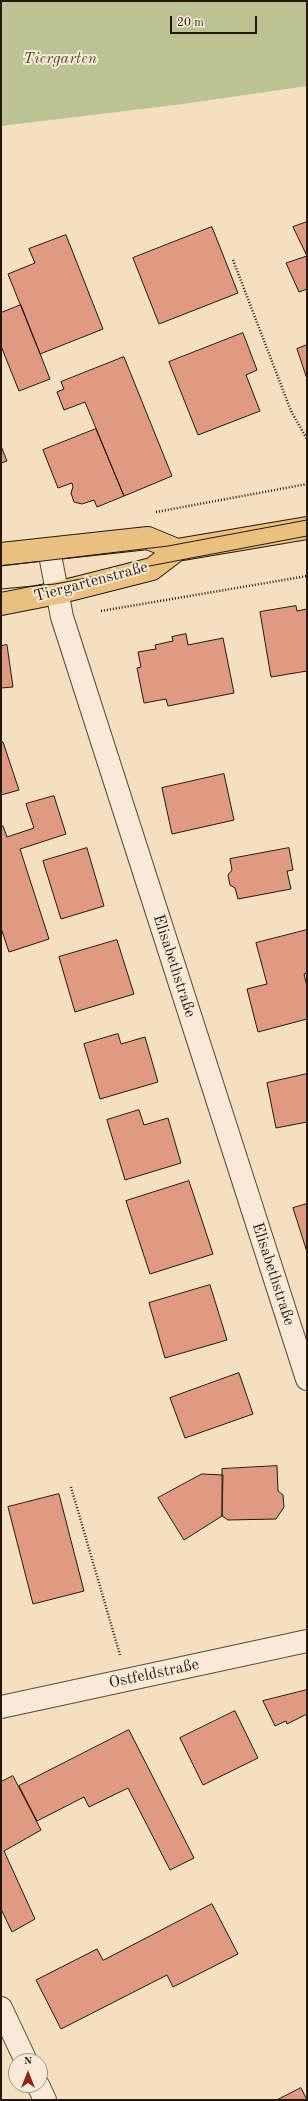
<!DOCTYPE html>
<meta charset="utf-8">
<style>
body{margin:0}
#map{position:relative;width:308px;height:2101px;overflow:hidden;background:#f4dfc0;font-family:"Old Standard TT",serif}
canvas{display:block}
.frame{position:absolute;inset:0;border:2px solid #25190b;pointer-events:none}
.north{position:absolute;left:8px;top:2053px;width:40px;height:40px;box-sizing:border-box;background:#f8ead6;border:1px solid #a49685;border-radius:50%;rotate:0deg;font-size:11px;font-weight:700;line-height:16px;text-align:center;color:#25190b}
.north::after{content:'';display:block;margin:auto;width:14px;height:18px;background:#8f2418;clip-path:polygon(50% 0,100% 100%,50% 72%,0 100%)}
.scale{position:absolute;left:170px;top:16px;width:87px;height:18px;box-sizing:border-box;border:2px solid #25190b;border-top:0;padding-left:5px;font-size:12px;line-height:14px;white-space:nowrap;color:#25190b;-webkit-text-stroke:3px #f8ead6;paint-order:stroke}
</style>
<div id="map">
<canvas width="308" height="2101"></canvas>
<div class="frame"></div>
<div class="north">N</div>
<div class="scale">20 m</div>
</div>
<script>
const context = document.querySelector('canvas').getContext('2d');
context.lineJoin = 'round';
function fill(path, color) { context.fillStyle = color; context.fill(path, 'evenodd'); }
function trace(path, color, width, dash) { context.strokeStyle = color; context.lineWidth = width; context.lineCap = dash ? 'butt' : 'round'; context.setLineDash(dash || []); context.stroke(path); }
function label(font, color, halo, rows, align = 'center') {
  context.font = font + ' "Old Standard TT",serif'; context.lineWidth = 4; context.setLineDash([]); context.textBaseline = 'middle'; context.strokeStyle = halo; context.fillStyle = color; for (const [text, x, y, turn = 0] of rows) {
    context.save(); context.translate(x, y); context.rotate((+turn || 0) * Math.PI / 180); context.textAlign = isNaN(turn) ? turn : align; if (halo) context.strokeText(text, 0, 0); context.fillText(text, 0, 0); context.restore();
  }
}
const green = new Path2D(`
 M1,1H307V86L183,104L1,126Z`);
const building = new Path2D(`
 M307,222V289L299,292L286,263L307,256L293,227Z
 M212,227L238,293L159,324L133,258Z
 M66,235L103,329L40,354L8,274L35,263L29,249Z
 M21,305L50,379L19,391L1,346V313Z
 M243,333L257,370L246,375L260,411L198,435L169,362Z
 M307,345V379L297,349Z
 M124,357L172,476L124,496L85,402L64,410L57,392L64,389L61,382Z
 M96,429L124,496L97,507L94,500L82,504L74,502L71,493L73,487L72,483L58,488L43,450Z
 M1,446L7,461L1,463Z
 M296,606L297,611L307,609V671L271,677L260,612Z
 M186,634L188,645L223,638L234,693L168,706L166,699L144,703L137,668L141,667L138,652L156,649L155,645L173,641L172,637Z
 M7,645L13,687L1,688V646Z
 M1,742H3L19,790L1,795Z
 M224,774L234,820L172,834L162,788Z
 M54,796L66,834L20,849L49,939L9,952L1,928V826H3L7,837L34,828L26,804Z
 M87,848L104,906L61,919L43,861Z
 M289,848L293,870L287,871L291,889L238,899L235,888L230,885L228,875L232,870L230,859Z
 M307,930V973L304,974L307,986V1019L258,1032L247,989L267,984L256,943Z
 M117,940L134,994L75,1012L59,957Z
 M118,1034L121,1044L145,1037L158,1082L100,1099L84,1044Z
 M307,1074V1122L276,1128L267,1083Z
 M139,1110L144,1125L168,1118L181,1163L125,1180L107,1120Z
 M189,1181L213,1254L150,1274L126,1201Z
 M307,1204V1252L293,1208Z
 M210,1285L227,1340L165,1358L149,1303Z
 M239,1373L253,1414L185,1438L170,1398Z
 M277,1466L278,1491L283,1495L284,1507L276,1519L228,1520L222,1516V1469Z
 M202,1474L223,1475L222,1516L184,1540L158,1498Z
 M59,1494L84,1591L33,1604L8,1507Z
 M307,1690V1714L287,1724L286,1721L275,1726L263,1701Z
 M235,1711L258,1758L203,1785L180,1738Z
 M129,1730L194,1858L170,1870L128,1788L89,1807L84,1797L37,1821L19,1786Z
 M13,1776L41,1830L4,1851L35,1919L12,1932L1,1909V1782Z
 M212,1904L238,1954L173,1987L167,1975L61,2029L36,1980L97,1949L103,1960Z
 M301,2088L307,2100H277Z`);
const path = new Path2D(`
 M233,260L291,411L307,439
 M156,512L307,484
 M101,611L307,576
 M71,1487L120,1655`);
const minor = new Path2D(`
 M49,550L62,617L307,1379
 M1,1707L307,1641
 M1,2008L26,2061
 M38,2085L45,2100`);
const major = new Path2D(`
 M1,554L148,538L177,550
 M1,604L57,593L152,569L177,550L307,528`);
const tram = new Path2D(`
 M1,566L168,546L307,520
 M1,589L55,584L307,536`);
const parkNames = [
 ["Tiergarten",60,59]
];
const streetNames = [
 ["Tiergartenstraße",91,582,-15],
 ["Elisabethstraße",174,966,72],
 ["Elisabethstraße",273,1274,72],
 ["Ostfeldstraße",154,1674,-12]
];
fill(green, '#bbc293');
fill(building, '#e09a82');
trace(building, '#25190b', 1);
trace(minor, '#594a38', 24);
trace(major, '#25190b', 24);
trace(path, '#25190b', 2.5, [1, 2]);
trace(minor, '#f8ead6', 22);
trace(major, '#eac080', 22);
trace(tram, '#25190b', 1);
label('italic 16px', '#524c34', '#f8ead6', parkNames);
label('16px', '#25190b', '#f8ead6', streetNames);
</script>
